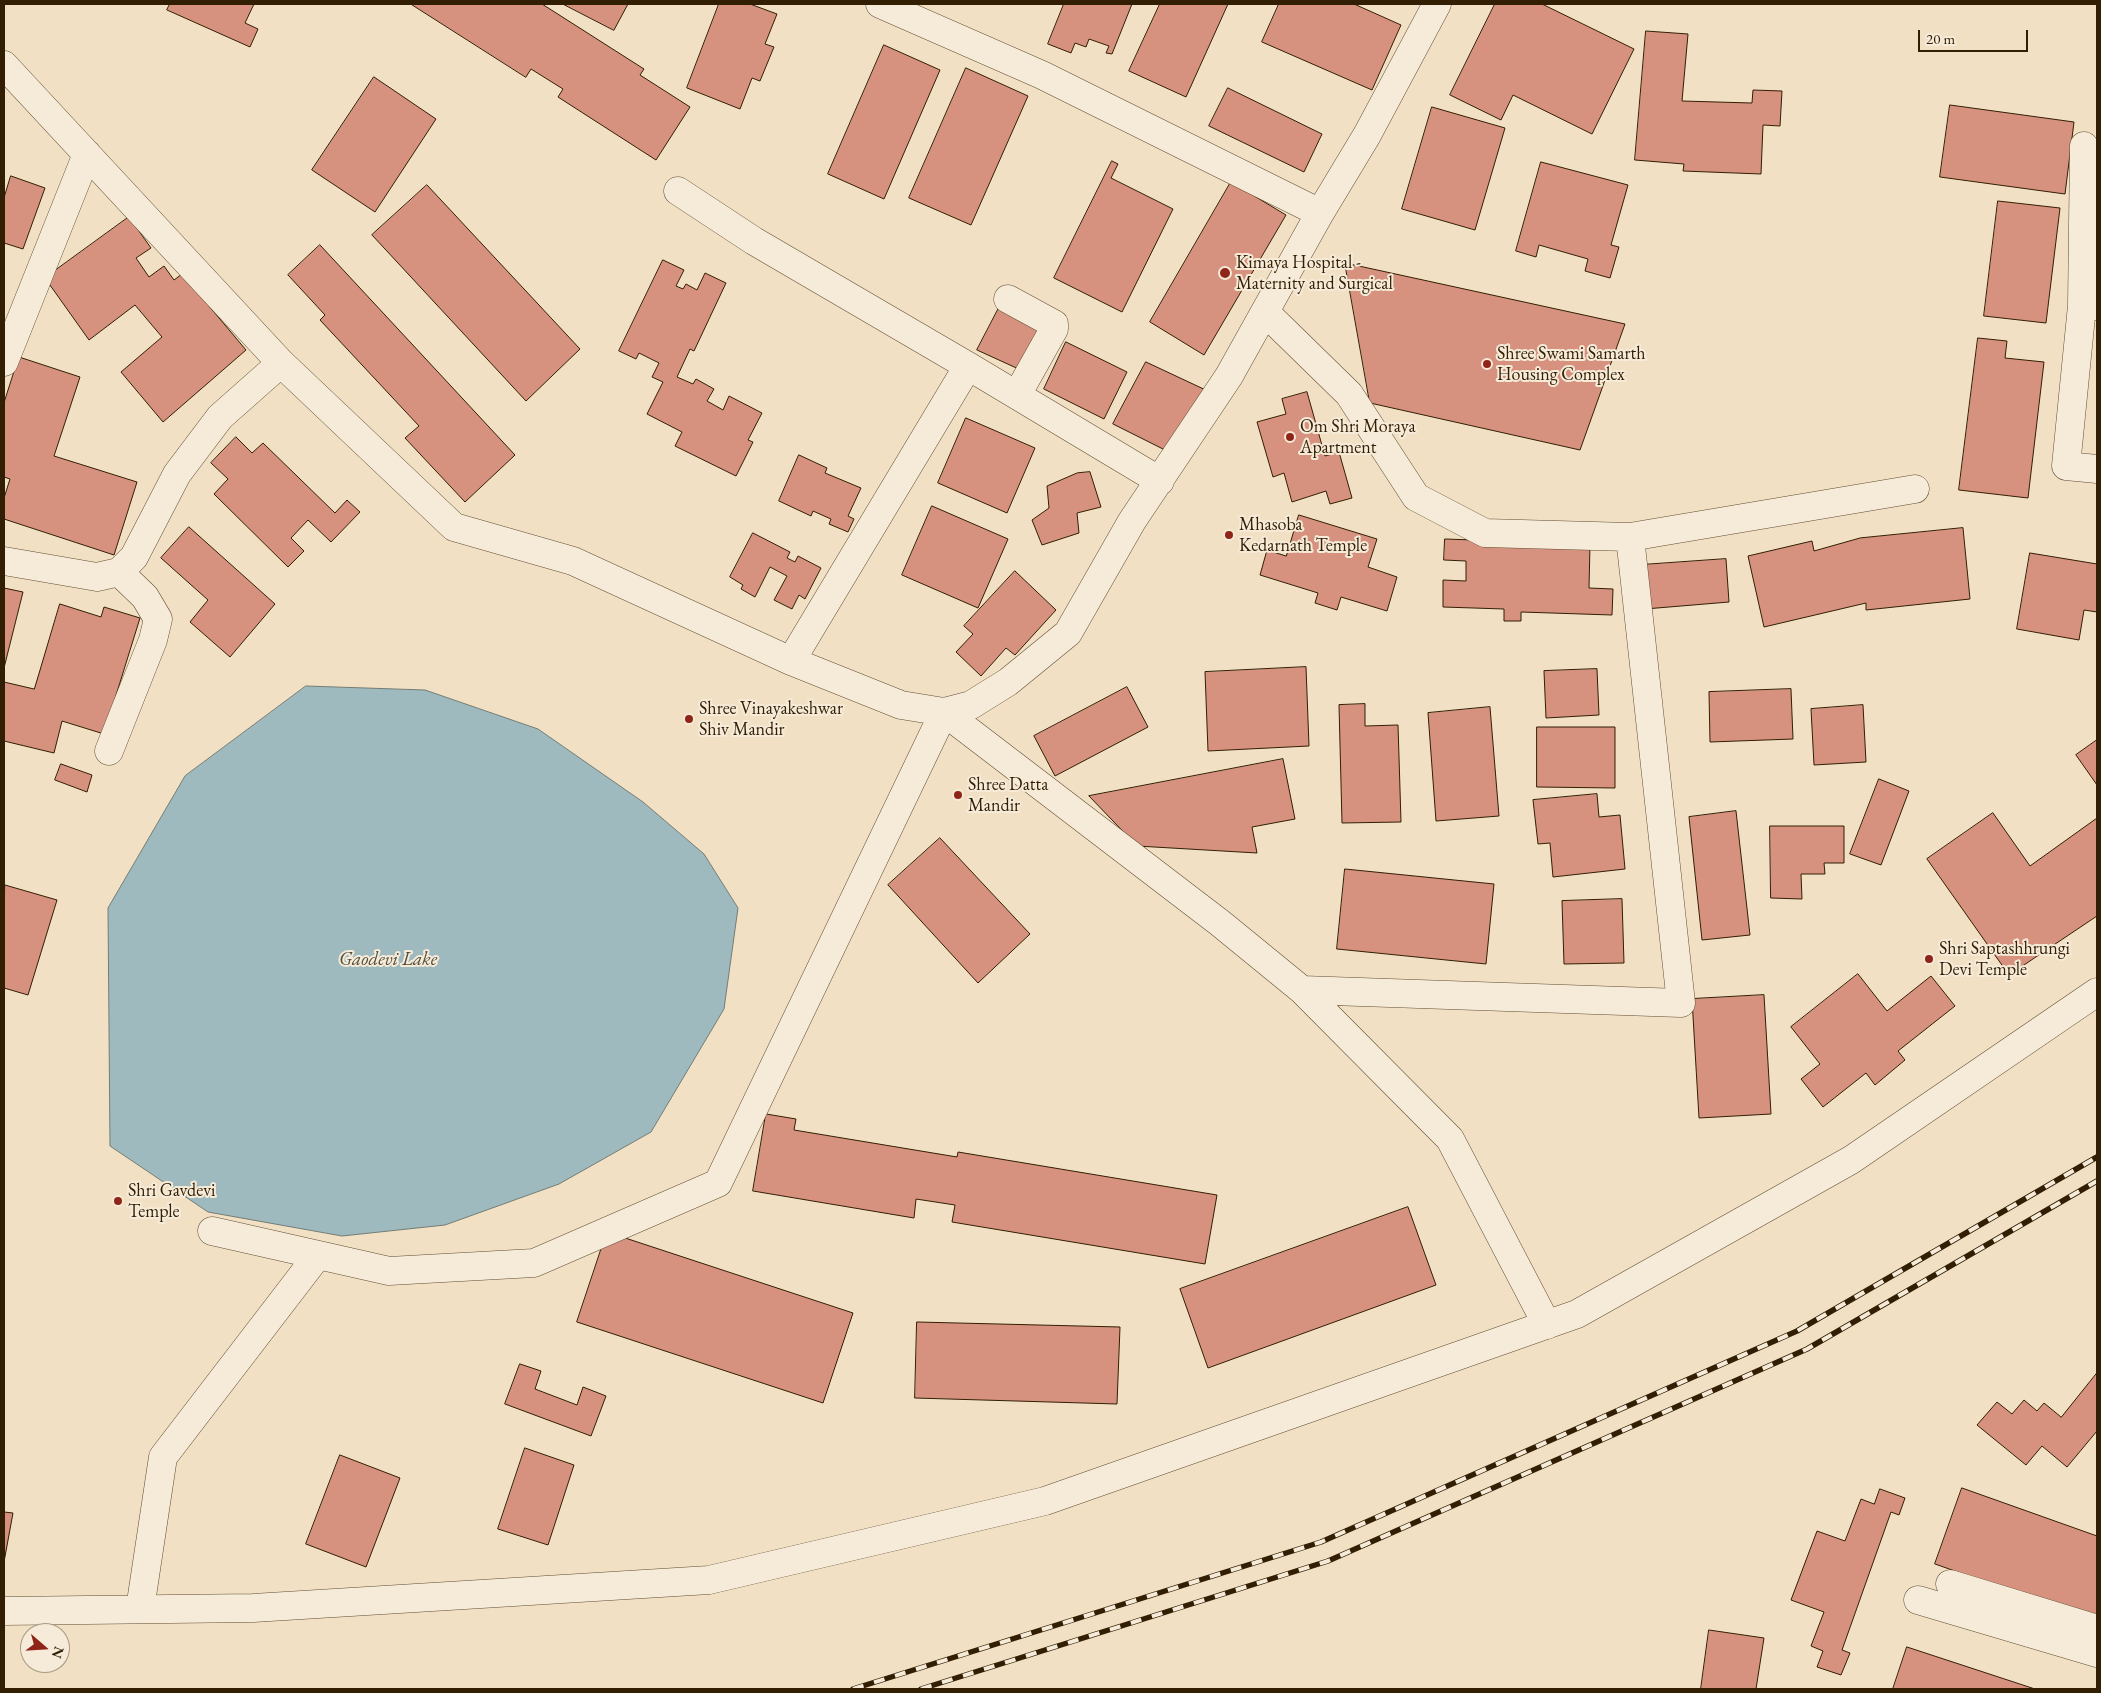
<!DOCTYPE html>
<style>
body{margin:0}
#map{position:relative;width:2101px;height:1693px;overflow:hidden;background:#f1e0c4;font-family:"EB Garamond",serif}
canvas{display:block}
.frame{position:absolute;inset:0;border:5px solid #321e03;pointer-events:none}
.north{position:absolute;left:20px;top:1623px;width:50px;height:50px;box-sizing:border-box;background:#f6ebd9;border:1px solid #a89983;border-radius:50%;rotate:109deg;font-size:14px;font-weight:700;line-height:20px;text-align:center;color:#321e03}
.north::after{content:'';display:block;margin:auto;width:18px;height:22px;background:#8f2418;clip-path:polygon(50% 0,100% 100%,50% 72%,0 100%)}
.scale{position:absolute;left:1918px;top:30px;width:110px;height:22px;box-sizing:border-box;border:2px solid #321e03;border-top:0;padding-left:6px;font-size:15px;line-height:18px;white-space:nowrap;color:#321e03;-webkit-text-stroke:4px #f6ebd9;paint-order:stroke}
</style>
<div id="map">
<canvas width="2101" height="1693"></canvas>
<div class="frame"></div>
<div class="north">N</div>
<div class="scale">20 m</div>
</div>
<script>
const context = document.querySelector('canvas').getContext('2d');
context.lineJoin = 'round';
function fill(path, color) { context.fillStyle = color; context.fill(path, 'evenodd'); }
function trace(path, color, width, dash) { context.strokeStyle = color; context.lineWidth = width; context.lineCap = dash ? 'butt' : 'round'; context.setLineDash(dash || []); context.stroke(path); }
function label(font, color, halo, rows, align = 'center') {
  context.font = font + ' "EB Garamond",serif'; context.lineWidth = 4; context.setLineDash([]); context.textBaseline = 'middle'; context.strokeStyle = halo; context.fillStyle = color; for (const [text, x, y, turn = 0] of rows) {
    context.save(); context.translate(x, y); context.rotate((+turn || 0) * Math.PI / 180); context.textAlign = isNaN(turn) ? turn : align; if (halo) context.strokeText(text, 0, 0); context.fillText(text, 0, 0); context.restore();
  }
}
const water = new Path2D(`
 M306,686L425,690L538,729L643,802L704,854L738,908L724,1009L651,1132L559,1184L445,1225L342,1236L208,1212L110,1146L108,908L185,776Z`);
const building = new Path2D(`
 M170,4H254L245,23L258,29L250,47L167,10Z
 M411,4H542L644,69L640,75L690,107L656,160L558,97L563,89L531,69L526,77Z
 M563,4H628L614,30Z
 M719,4H750L777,14L765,44L774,47L760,81L752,78L740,109L687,88Z
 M1064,4H1132L1112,54L1106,53L1109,46L1089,39L1086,47L1075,43L1071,53L1048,44Z
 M1160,4H1228L1186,97L1129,71Z
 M1279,4H1354L1401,25L1372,90L1262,42Z
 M1495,4H1542L1634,49L1592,134L1513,95L1501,120L1450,95Z
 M1646,31L1688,34L1682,101L1752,103L1753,90L1782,91L1780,126L1763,125L1761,174L1683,171L1684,164L1635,160Z
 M884,45L940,70L884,199L828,174Z
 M966,68L1028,96L971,225L909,198Z
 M374,77L436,119L375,212L312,170Z
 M1228,88L1322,134L1304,172L1209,126Z
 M1950,105L2074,122L2065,194L1940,177Z
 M1432,107L1505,128L1475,230L1402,209Z
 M1112,161L1118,164L1111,178L1173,209L1122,312L1054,278Z
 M1541,162L1628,185L1611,245L1619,247L1610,278L1585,271L1588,259L1539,245L1536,257L1516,251Z
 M11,176L45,188L23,249L4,243V198Z
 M1231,182L1286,215L1204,355L1150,322Z
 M427,185L580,349L526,401L372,235Z
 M1998,201L2060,208L2046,323L1984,316Z
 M129,217L151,248L136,258L149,277L164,266L174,280L182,274L246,350L163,422L121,372L162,337L135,305L89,340L45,278Z
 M320,245L515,455L465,502L405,438L419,426L320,320L325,315L288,275Z
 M663,260L684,270L676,286L683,289L686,284L697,290L705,273L726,283L694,351L690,349L677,377L693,384L696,379L714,389L707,401L723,410L729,396L762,413L748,440L753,442L736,476L675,446L682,432L647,414L663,382L652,377L659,363L639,353L636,359L619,351Z
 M1345,263L1625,324L1580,450L1370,403Z
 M1002,302L1049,328L1023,371L977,350Z
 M1978,338L2007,341L2005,358L2044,362L2028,498L1959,490Z
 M1066,342L1127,372L1104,419L1044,389Z
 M19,357L80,377L54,456L137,482L114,555L4,519V498L10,479L4,477V403Z
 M1146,362L1210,392L1171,453L1113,424Z
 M1307,392L1325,456L1339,452L1352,498L1330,504L1326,491L1292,502L1284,473L1273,477L1257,422L1286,414L1282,399Z
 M966,418L1035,448L1007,513L938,483Z
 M236,437L252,453L263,443L335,513L347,500L360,512L331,542L308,520L291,538L304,551L288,567L214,494L228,479L211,463Z
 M799,455L827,468L825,473L861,488L848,516L854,519L848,532L829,524L831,519L813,511L811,516L779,501Z
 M1090,472L1101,507L1077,513L1079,533L1042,545L1032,520L1049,508L1047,486L1077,473Z
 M932,506L1008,539L978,608L902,575Z
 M1299,515L1377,539L1368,567L1397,577L1387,611L1341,597L1337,610L1315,603L1318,593L1260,575L1267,550L1286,556Z
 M189,527L275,604L230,657L190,622L208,600L161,558Z
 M1963,528L1970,599L1866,610V603L1764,627L1748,556L1812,541L1814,551L1860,538Z
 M753,533L790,552L787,558L795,562L798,556L821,568L805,599L799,595L792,609L774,600L787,576L770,567L755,597L741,589L743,585L730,577Z
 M1445,539L1590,544L1589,588L1613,589L1612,615L1521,612V621H1504V609L1443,607V580L1466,581V561L1444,560Z
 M2030,553L2097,564V612L2084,610L2079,640L2017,629Z
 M1726,559L1729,602L1645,609L1641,565Z
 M1015,571L1056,610L1015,655L1006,648L981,676L956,652L973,634L964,626Z
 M4,588L23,592L4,668Z
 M60,604L101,617L104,607L140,618L104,734L62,721L54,753L4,741V682L34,689Z
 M1306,667L1309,746L1208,751L1205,672Z
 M1597,669L1599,715L1546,718L1544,671Z
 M1127,687L1148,727L1055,776L1034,736Z
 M1791,689L1793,739L1710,742L1709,692Z
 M1365,704V726L1398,725L1401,822L1342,823L1339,705Z
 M1863,705L1866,762L1814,765L1811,709Z
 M1490,707L1499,816L1436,821L1428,713Z
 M1537,727H1615V788L1537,787Z
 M2097,740V785L2076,755Z
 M1283,759L1295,819L1252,827L1257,853L1137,846L1089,796Z
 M61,764L92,775L87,792L55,780Z
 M1879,779L1909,791L1881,865L1850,854Z
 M1597,794L1599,817L1620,815L1625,869L1553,877L1550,843L1538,844L1533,800Z
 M1736,811L1750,935L1702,940L1689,817Z
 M1993,813L2030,866L2097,818V916L2009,975L1927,859Z
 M1770,826H1844V863H1824L1825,874H1801L1802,899L1771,898Z
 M940,838L1030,934L978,983L888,885Z
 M1345,869L1494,884L1486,964L1337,949Z
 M5,885L57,900L28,995L4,988Z
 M1622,899L1624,963L1564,964L1562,901Z
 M1858,974L1887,1011L1931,976L1955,1006L1898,1051L1905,1060L1875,1085L1866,1073L1823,1107L1801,1079L1820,1064L1791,1027Z
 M1764,995L1771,1114L1699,1118L1692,999Z
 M766,1114L796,1119L794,1130L957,1157L958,1152L1217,1195L1205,1264L952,1222L955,1205L916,1199L914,1218L753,1191Z
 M1408,1207L1436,1285L1208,1368L1180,1289Z
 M607,1232L853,1313L823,1403L577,1322Z
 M917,1322L1120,1327L1117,1404L915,1398Z
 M520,1364L541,1371L535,1389L577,1405L583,1387L606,1396L591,1436L505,1404Z
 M2097,1373V1431L2067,1467L2042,1446L2026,1465L1977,1425L1997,1402L2012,1414L2024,1400L2037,1411L2044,1403L2061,1417Z
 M525,1448L574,1465L548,1545L498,1529Z
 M340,1455L400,1478L366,1567L306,1544Z
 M1962,1488L2097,1536V1621L1935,1564Z
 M1880,1489L1905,1498L1899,1515L1891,1512L1842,1650L1850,1653L1841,1675L1817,1667L1823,1651L1811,1646L1824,1612L1791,1600L1817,1531L1845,1541L1861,1499L1874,1504Z
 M4,1512L13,1513L4,1562Z
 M1709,1630L1764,1638L1756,1689H1701Z
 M1907,1647L2035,1689H1893Z`);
const street = new Path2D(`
 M880,4L1042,75L1320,213
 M4,65L281,363L454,527L573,561L791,661L901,705L944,712L971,705L1008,682L1068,633L1132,521L1229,376L1320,213L1367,135L1437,4
 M2084,146L2082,306H2097
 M678,191L754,241L968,366L1160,481
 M1008,299L1054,324V329L1017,395
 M2082,306L2066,466L2097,469
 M1265,312L1349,394L1416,497L1485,533L1630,537L1915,489
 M4,362L87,154
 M4,561L97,577L119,572L134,557L177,474L220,417L281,363
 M791,661L968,366
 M109,751L153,640L158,619L145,597L119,572
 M1302,990L1681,1003L1630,537
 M212,1231L389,1271L534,1263L718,1183L944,712L1220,923L1302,990L1450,1139L1547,1325
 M1950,1584L2097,1629
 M1918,1600L2097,1653
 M140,1609L163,1457L318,1255
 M4,1611L253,1608L709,1580L1045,1501L1577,1314L1851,1160L2097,992`);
const rail = new Path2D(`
 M853,1689L1321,1542L1797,1331L2097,1157
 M921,1689L1328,1561L1807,1349L2097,1181`);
const markers = [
 [1225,273,6,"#8f2418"],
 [1487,364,5,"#8f2418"],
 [1290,437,5,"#8f2418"],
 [1229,535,5,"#8f2418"],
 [689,719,5,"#8f2418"],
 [958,795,5,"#8f2418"],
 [1929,959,5,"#8f2418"],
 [118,1201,5,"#8f2418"]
];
const poiNames = [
 ["Kimaya Hospital -",1236,263],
 ["Maternity and Surgical",1236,284],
 ["Shree Swami Samarth",1497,354],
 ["Housing Complex",1497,375],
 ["Om Shri Moraya",1300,427],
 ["Apartment",1300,448],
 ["Mhasoba",1239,525],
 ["Kedarnath Temple",1239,546],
 ["Shree Vinayakeshwar",699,709],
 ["Shiv Mandir",699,730],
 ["Shree Datta",968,785],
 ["Mandir",968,806],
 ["Shri Saptashhrungi",1939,949],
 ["Devi Temple",1939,970],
 ["Shri Gavdevi",128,1191],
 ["Temple",128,1212]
];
const waterNames = [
 ["Gaodevi Lake",388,960]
];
fill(water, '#9fbabf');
trace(water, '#737c74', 1);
fill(building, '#d6927e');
trace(building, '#321e03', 1);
trace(street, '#624e33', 29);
trace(street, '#f6ebd9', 28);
trace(rail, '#321e03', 5.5);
trace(rail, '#f6ebd9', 4, [11]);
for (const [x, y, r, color] of markers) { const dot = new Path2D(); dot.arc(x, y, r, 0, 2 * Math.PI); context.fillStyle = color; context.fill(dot); trace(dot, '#f6ebd9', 2); }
label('18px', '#321e03', '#f6ebd9', poiNames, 'left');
label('italic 19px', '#534d3b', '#f6ebd9', waterNames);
</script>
